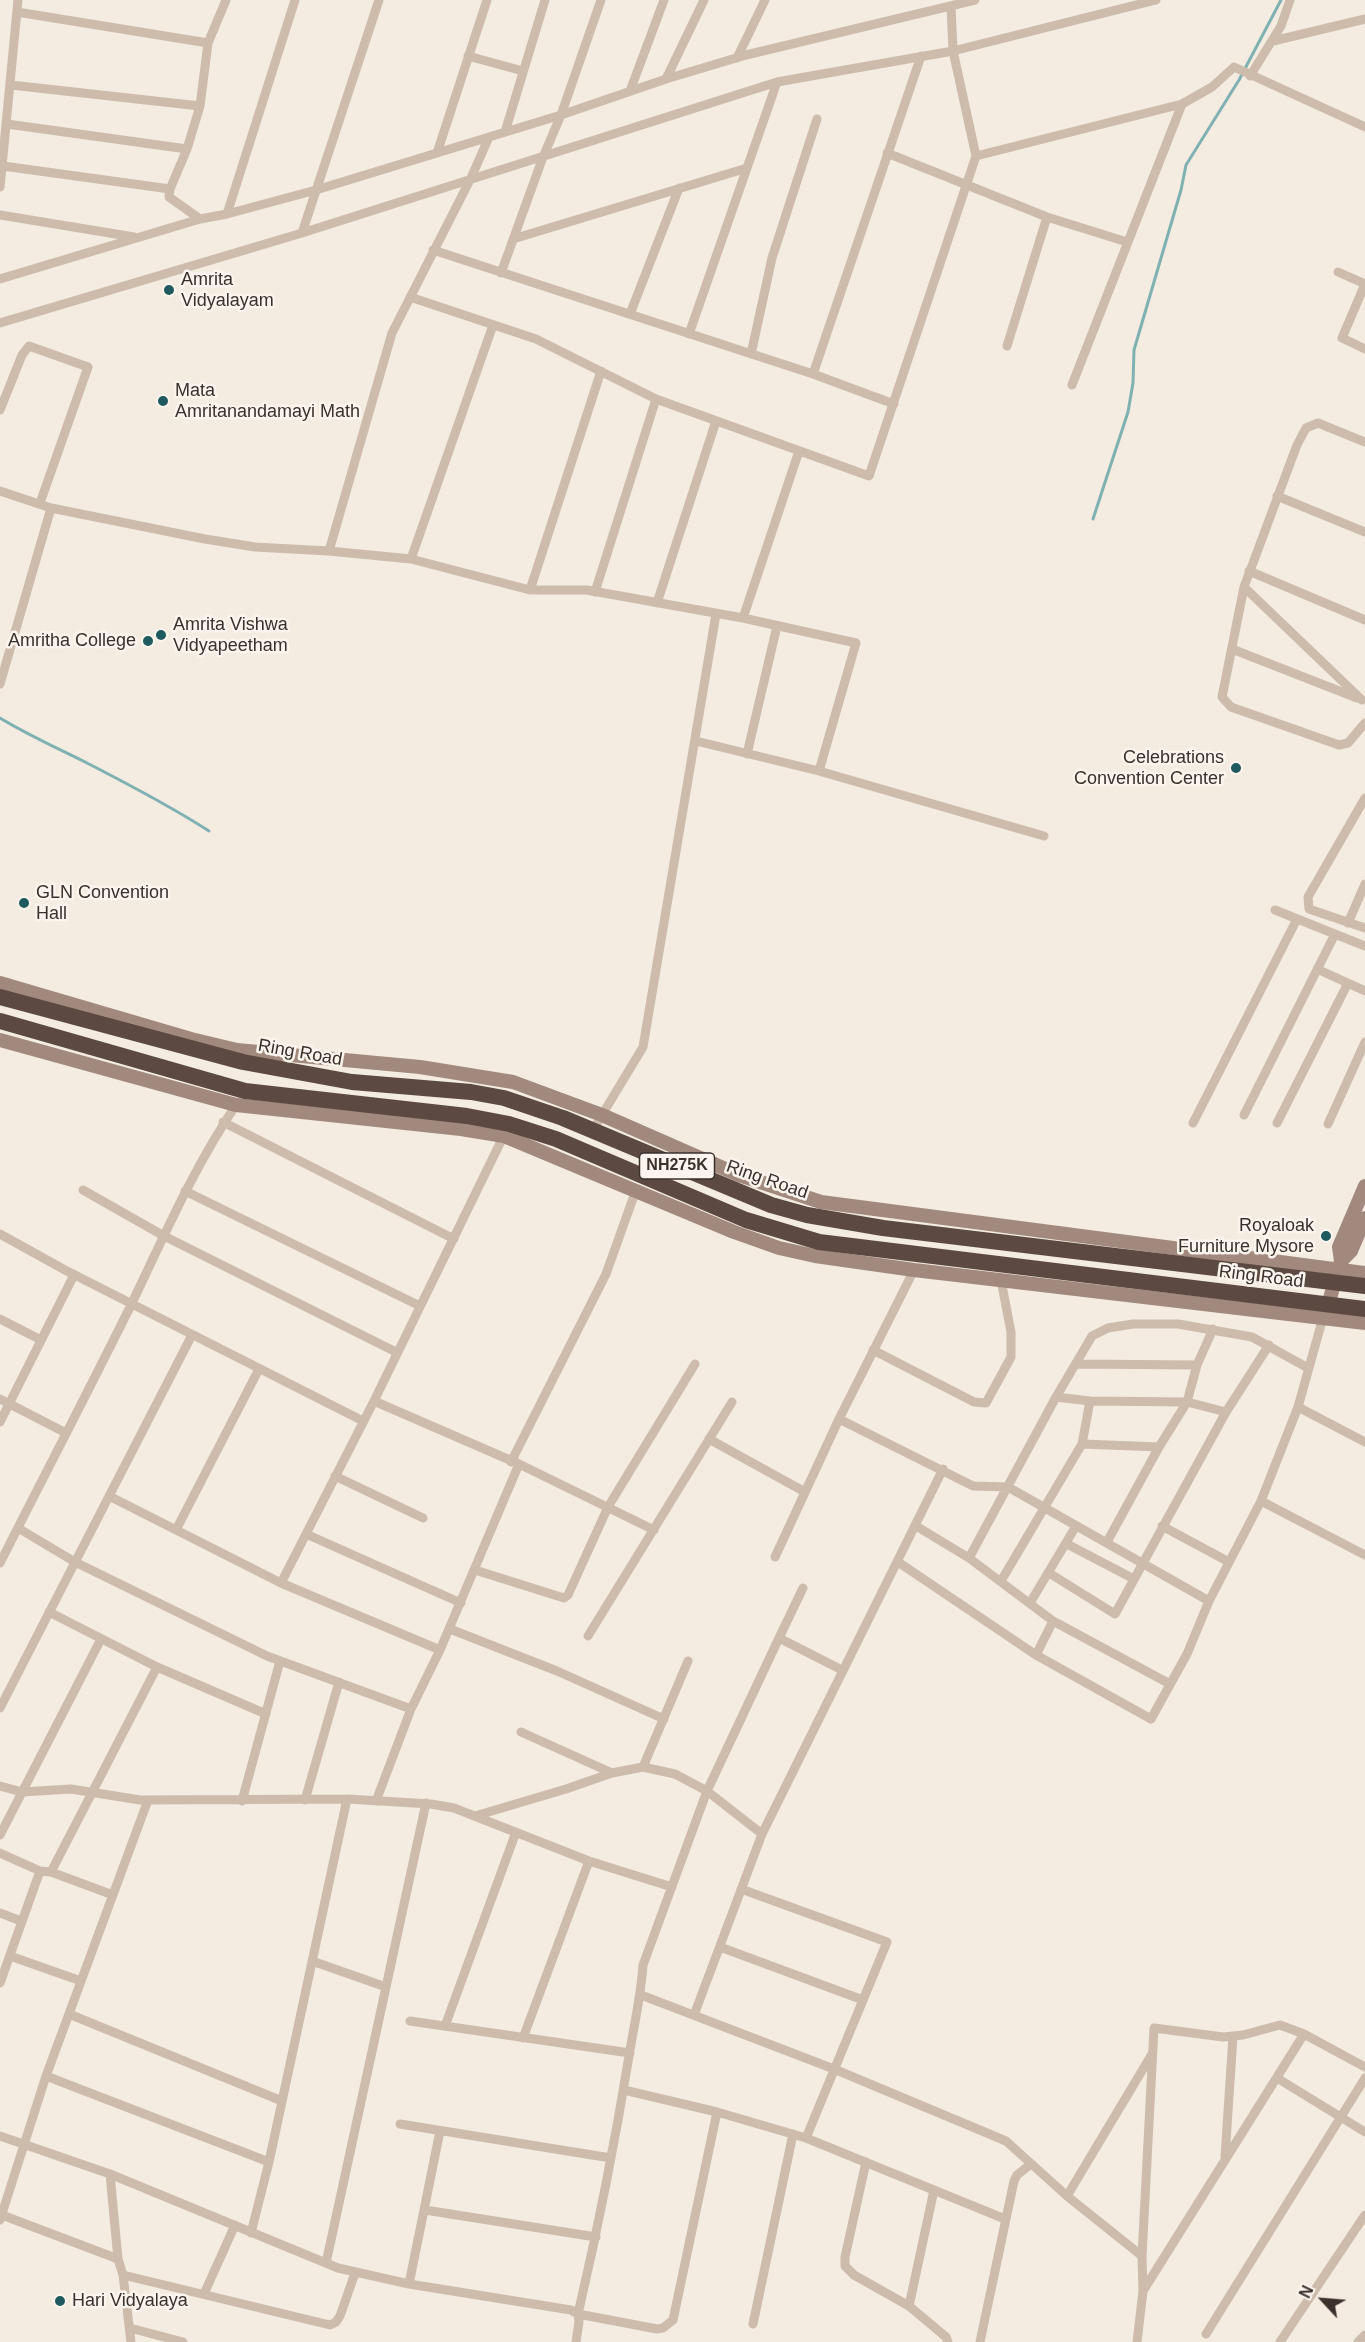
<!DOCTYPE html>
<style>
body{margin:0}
#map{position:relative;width:1365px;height:2342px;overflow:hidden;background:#f4ebe1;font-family:Helvetica,sans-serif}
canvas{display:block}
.north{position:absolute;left:1293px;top:2270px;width:60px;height:60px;-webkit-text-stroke:4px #fbf5ee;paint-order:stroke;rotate:296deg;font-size:16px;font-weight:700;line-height:24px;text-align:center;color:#3b302b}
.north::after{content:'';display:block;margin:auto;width:21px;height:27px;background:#3b302b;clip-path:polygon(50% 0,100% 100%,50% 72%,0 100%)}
</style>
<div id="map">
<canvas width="1365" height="2342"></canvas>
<div class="north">N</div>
</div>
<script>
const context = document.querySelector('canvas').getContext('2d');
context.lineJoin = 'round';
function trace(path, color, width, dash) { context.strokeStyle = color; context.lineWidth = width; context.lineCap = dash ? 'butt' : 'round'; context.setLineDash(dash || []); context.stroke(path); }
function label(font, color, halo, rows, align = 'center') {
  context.font = font + ' Helvetica,sans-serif'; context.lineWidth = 5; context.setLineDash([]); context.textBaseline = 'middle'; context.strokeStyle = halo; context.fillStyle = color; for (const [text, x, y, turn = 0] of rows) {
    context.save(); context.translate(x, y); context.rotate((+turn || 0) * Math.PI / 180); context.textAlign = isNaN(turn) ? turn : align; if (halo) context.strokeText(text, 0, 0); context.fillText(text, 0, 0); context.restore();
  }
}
const stream = new Path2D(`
 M1093,519L1128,412L1133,383L1134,350L1181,190L1186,165L1239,80L1281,0
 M0,718C28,735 57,748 87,763C128,784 170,806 209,831`);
const street = new Path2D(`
 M17,12L208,43
 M1273,41L1365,19
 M468,56L523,71
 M737,58L765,0
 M1250,76L1281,26L1290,0
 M666,79L704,0
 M11,85L200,106
 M630,91L664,0
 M7,124L187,149
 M505,132L545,0
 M437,153L487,0
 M887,153L1047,217L1127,242
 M976,156L1182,104L1212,87L1234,67L1365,127
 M3,166L170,189
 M0,187L18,0
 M227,214L295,0
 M0,215L134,237
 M200,219L169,197L170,189L187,149L200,106L208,43L226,0
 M302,233L379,0
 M513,239L747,168
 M433,250L813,374L894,404
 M1338,272L1365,284
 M501,273L543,157L561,115L601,0
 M0,279L200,219L227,214L316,190L561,115L666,79L746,55L975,0
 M1365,284L1342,338L1365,349
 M410,297L536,339L656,399L869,476L976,156L953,51L951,6
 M630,314L679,188
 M0,323L302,233L777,82L953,51L1156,0
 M689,334L777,82
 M1007,346L1047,217
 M751,354L772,258L817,119
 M813,374L921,56
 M1072,385L1182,104
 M0,410L22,355L29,346L88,367L40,503
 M1365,442L1318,423L1306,428L1297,445L1244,587L1222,697L1231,707L1339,745L1348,743L1365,723
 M0,491L51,508L205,539L255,547L329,551L392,333L471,178L489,137
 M1277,496L1365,532
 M329,551L411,559L530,590H587L743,618L856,643L819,771
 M411,559L493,325
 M1249,571L1365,620
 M1244,587L1362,700
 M530,590L601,371
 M595,592L656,399
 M657,603L716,421
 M743,618L799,451
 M1232,649L1357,698
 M0,684L51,508
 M696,741L819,771L1044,836
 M747,754L777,626
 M1365,798L1308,897L1309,909L1365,928
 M1275,910L1365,946
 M1348,923L1365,884
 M1317,969L1365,991
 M1244,1115L1335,934
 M223,1122L454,1239
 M1193,1123L1297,919
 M1277,1123L1348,983
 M1328,1124L1365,1042
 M593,1130L643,1047L716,614
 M83,1190L164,1236L396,1352
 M185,1191L420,1306
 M0,1234L65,1270L363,1421
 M1324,1314L1298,1407L1365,1442
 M0,1319L41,1340
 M873,1350L974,1402L986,1403L1011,1357V1332L1001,1280
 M1076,1364L1197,1365
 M1056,1397L1090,1401L1187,1402L1226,1412
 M0,1399L66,1433
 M374,1401L519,1464L654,1530
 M839,1419L973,1486L1008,1487L1209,1601
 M0,1422L74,1275
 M709,1439L805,1492
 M1082,1444L1159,1447
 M511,1462L606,1274L636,1190
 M335,1476L423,1518
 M109,1496L281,1583L440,1650
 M1261,1501L1365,1555
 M916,1526L969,1558L1053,1621L1170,1684
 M1162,1526L1229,1562
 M18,1528L75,1562L267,1656L411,1709L376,1801
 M176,1530L259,1369
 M306,1534L461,1603
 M1107,1542L1159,1447L1187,1402L1197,1365L1213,1329
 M1067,1544L1134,1579
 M775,1557L839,1419L914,1270
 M969,1558L1056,1397L1092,1336L1108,1328L1133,1324H1178L1252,1337L1308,1368
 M898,1562L1036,1655L1151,1719L1187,1654L1209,1601L1261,1501L1298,1407
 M0,1563C44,1476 89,1390 132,1303C165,1234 195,1165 238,1102
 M475,1570L564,1598L568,1595L608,1507L695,1364
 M1049,1573L1115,1614L1226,1412L1269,1345
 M1001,1581L1082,1444L1090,1401
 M281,1583L374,1401L506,1131
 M1030,1603L1076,1526
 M49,1612L157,1667L51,1872
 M450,1629L557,1671L664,1719
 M588,1636L732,1402
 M779,1638L803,1588
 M1036,1655L1053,1621
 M157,1667L266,1714
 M0,1708L192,1335
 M411,1709L440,1650L519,1464
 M521,1732L612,1773
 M643,1767L688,1661
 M0,1786L22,1792L71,1789L140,1800L347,1799L431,1804L454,1808L589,1861L672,1887
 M305,1800L339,1682
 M242,1801L280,1661
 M475,1816L566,1789L612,1773L643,1767L675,1774L707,1791L762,1834
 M0,1835L101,1639
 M0,1853L40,1871L51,1872L113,1895
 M741,1889L887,1942L806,2138
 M0,1913L21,1921
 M720,1947L863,2000
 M10,1956L81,1981
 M312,1961L386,1987
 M0,1983L40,1871
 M641,1995L834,2069L1006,2141L1067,2196L1142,2256
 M69,2014L282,2101
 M694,2015L762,1834L943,1469
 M410,2021L630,2053
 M445,2026L516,1832
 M523,2038L589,1861
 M46,2076L269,2162
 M1277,2078L1365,2132
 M624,2090L717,2112L806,2138L1005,2219
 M400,2124L611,2158
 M0,2136L110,2174L338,2268L409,2284L571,2310L578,2314L657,2329L663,2328L673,2320L717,2112
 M1225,2157L1233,2036
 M866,2162L845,2257V2266L854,2275L909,2306L946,2337L948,2342
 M110,2174L118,2259L123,2275L131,2342
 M1067,2196L1152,2054
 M425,2210L596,2237
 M2,2215L118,2259
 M0,2220L46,2076L148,1800
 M251,2233L269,2162L347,1799
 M326,2263L426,1803
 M123,2275L330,2325L336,2322L340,2316L355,2273
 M409,2284L440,2131
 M1143,2291L1304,2034
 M204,2294L235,2225
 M909,2306L934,2190
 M753,2324L793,2134
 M130,2328L183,2342
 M1206,2334L1365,2078
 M576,2342L579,2322L578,2314C598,2228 615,2142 629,2056C634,2025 641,1996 643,1965L707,1791L779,1638L842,1670
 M980,2342L1014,2181L1017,2175L1031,2164
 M1137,2342L1143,2291L1142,2256L1154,2028L1223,2037L1243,2035L1280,2025L1304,2034L1365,2067
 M1280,2342L1365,2215
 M1358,2342L1365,2335`);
const secondary = new Path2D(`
 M0,983L191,1039L237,1050L420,1067L513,1082L602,1115L739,1175L821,1202L1365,1273
 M0,1040L236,1105L461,1129L504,1136L734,1232L779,1248L815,1256L914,1270L1365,1323
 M1341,1261L1351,1251L1365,1218
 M1328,1305L1341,1261L1339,1247L1365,1186`);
const highway = new Path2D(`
 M0,997L243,1062L352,1082L471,1092L504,1098L563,1118L771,1205L807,1215L883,1228L1365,1286
 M0,1021L245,1091L467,1116L509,1124L556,1139L746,1220L819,1242L1365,1309`);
const markers = [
 [169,290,6,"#1f5a5e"],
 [163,401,6,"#1f5a5e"],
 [161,635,6,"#1f5a5e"],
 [148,641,6,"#1f5a5e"],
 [1236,768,6,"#1f5a5e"],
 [24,903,6,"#1f5a5e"],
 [1326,1236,6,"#1f5a5e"],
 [60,2301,6,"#1f5a5e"]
];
const shields = [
 [677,1166,75]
];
const shieldNames = [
 ["NH275K",677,1166]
];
const poiNames = [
 ["Amrita",181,280],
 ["Vidyalayam",181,301],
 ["Mata",175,391],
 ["Amritanandamayi Math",175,412],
 ["Amrita Vishwa",173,625],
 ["Vidyapeetham",173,646],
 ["Amritha College",136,641,"right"],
 ["Celebrations",1224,758,"right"],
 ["Convention Center",1224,779,"right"],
 ["GLN Convention",36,893],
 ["Hall",36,914],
 ["Royaloak",1314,1226,"right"],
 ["Furniture Mysore",1314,1247,"right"],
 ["Hari Vidyalaya",72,2301]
];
const streetNames = [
 ["Ring Road",300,1053,10],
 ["Ring Road",767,1180,19],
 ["Ring Road",1261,1277,7]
];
trace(stream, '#7fb0b2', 3);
trace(street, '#cdbbac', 9);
trace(secondary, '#a18a7d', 14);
trace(highway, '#5c4a42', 16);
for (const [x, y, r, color] of markers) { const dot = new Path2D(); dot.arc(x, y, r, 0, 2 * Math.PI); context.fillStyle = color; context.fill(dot); trace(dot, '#fbf5ee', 2); }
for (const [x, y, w] of shields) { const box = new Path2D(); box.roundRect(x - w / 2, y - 13, w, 26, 4.5); context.fillStyle = '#fbf5ee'; context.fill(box); trace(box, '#3b302b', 1.5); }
label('bold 16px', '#3b302b', null, shieldNames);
label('18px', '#3b302b', '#fbf5ee', poiNames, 'left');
label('18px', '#3b302b', '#fbf5ee', streetNames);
</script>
